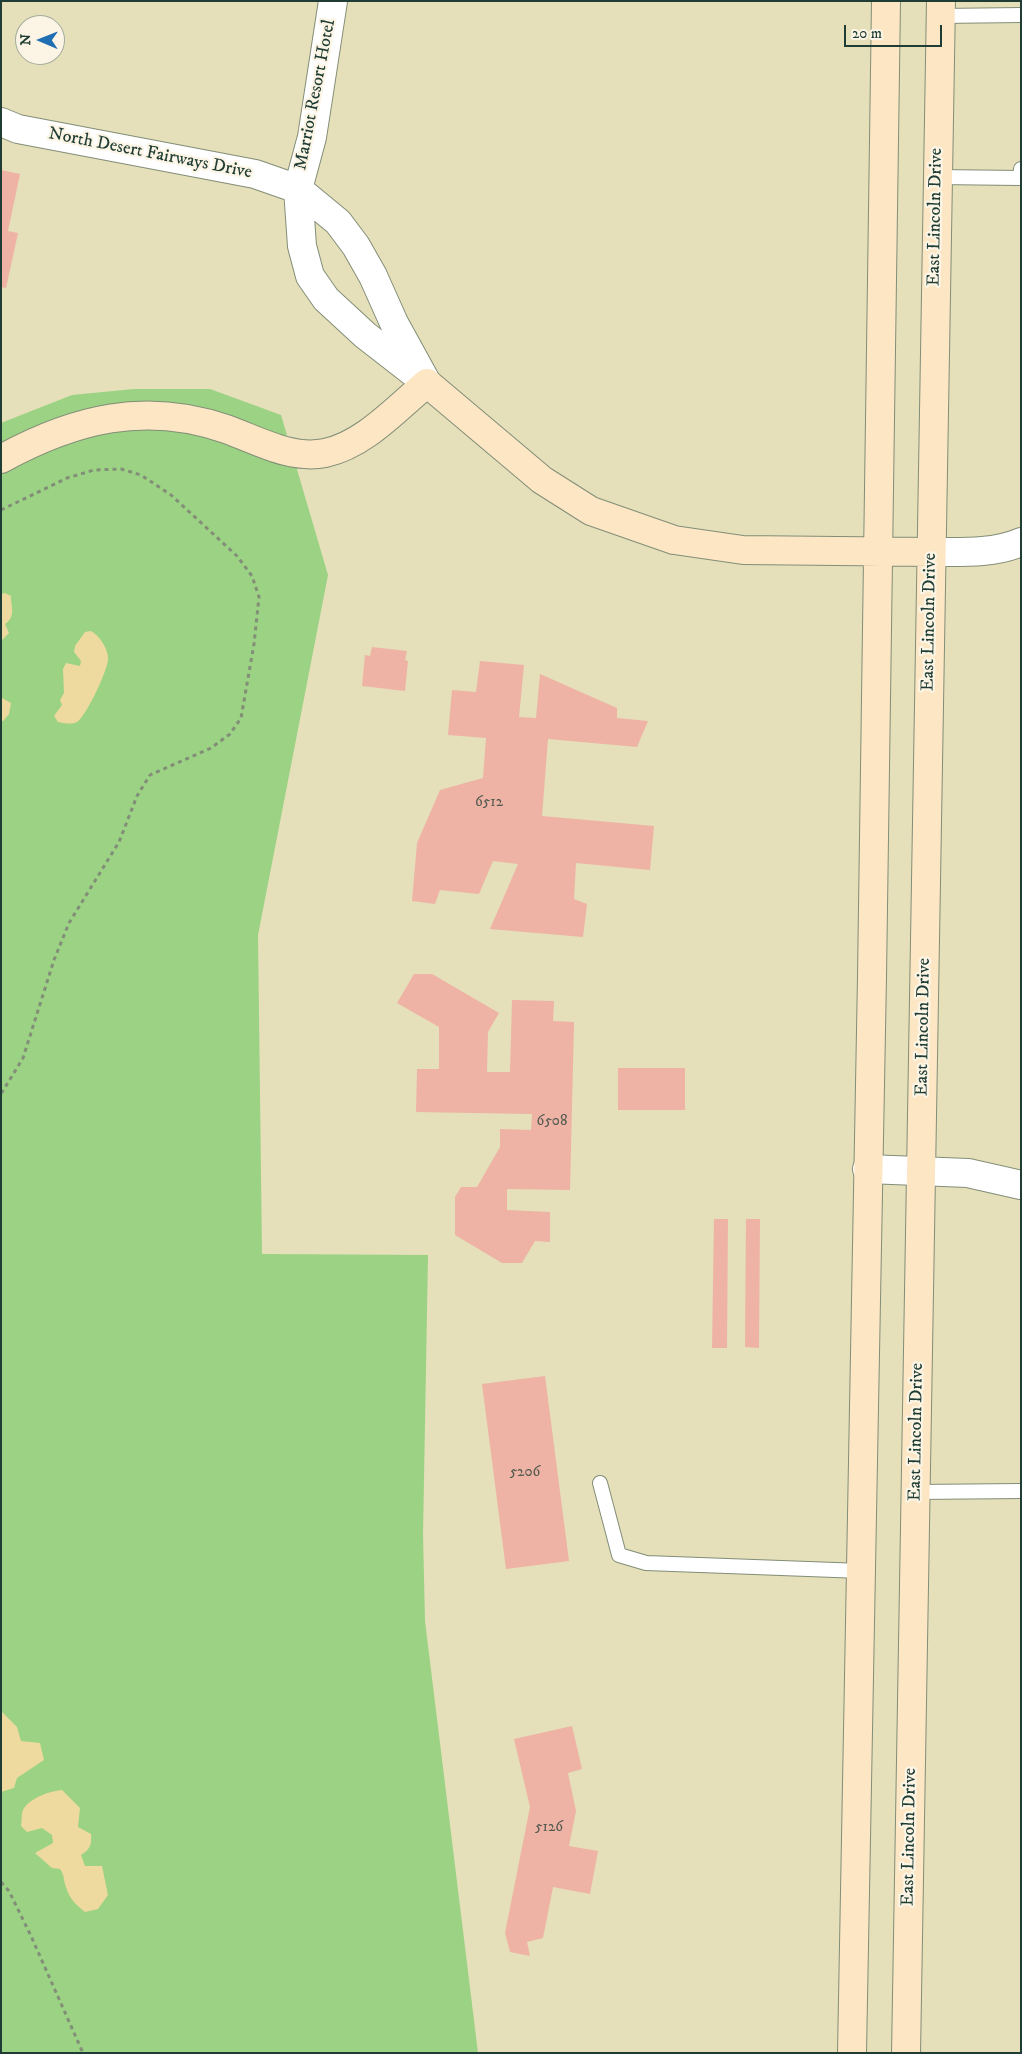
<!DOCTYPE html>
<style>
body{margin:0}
#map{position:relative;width:1022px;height:2054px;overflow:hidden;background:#e5dfba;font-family:"IM FELL DW Pica",serif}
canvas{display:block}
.frame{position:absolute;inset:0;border:2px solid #1f3d34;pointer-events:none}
.north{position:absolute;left:15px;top:15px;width:50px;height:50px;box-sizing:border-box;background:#fcf5e5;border:1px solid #a4ab9e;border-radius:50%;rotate:271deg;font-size:14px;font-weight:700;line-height:20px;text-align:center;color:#1f3d34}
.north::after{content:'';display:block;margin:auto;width:18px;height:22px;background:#1f6fb2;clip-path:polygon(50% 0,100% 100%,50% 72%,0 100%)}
.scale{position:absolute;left:844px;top:25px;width:98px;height:22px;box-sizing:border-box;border:2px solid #1f3d34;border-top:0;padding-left:6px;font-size:15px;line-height:18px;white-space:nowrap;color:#1f3d34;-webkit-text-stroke:4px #fcf5e5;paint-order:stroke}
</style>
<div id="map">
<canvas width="1022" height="2054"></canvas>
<div class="frame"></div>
<div class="north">N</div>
<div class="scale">20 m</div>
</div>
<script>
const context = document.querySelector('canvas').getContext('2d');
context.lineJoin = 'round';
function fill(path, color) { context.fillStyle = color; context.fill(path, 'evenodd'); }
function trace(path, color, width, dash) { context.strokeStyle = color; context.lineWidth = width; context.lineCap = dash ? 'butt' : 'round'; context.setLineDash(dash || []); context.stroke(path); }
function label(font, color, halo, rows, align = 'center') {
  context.font = font + ' "IM FELL DW Pica",serif'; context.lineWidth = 4.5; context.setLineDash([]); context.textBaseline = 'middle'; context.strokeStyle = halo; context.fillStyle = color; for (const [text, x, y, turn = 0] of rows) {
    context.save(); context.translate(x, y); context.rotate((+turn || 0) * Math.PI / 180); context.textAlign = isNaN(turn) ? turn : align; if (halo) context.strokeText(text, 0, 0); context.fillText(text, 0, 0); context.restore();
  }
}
const green = new Path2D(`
 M134,389H210L281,415L328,575L258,935L262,1254L428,1255L423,1534L425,1621L478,2053H1V423L72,395Z`);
const sand = new Path2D(`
 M5,593L11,596C11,608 16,617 5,624L9,633L1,641V594Z
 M91,631C100,636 109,650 108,660C107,671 86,717 77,722C71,725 64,723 58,722L54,716L62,705L60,700L64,693L63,669L66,663L80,666L81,661L74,652L75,646L85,632Z
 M1,688L2,698L11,703L9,714L3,721H1Z
 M1,1711L17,1727L21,1741L40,1743L44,1760L17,1778L14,1788L1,1792Z
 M62,1790L80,1808L78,1827L91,1834C92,1844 90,1850 81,1855L85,1866H102L108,1895L98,1909L85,1912C76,1905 69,1898 66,1887C63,1879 65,1876 60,1869L52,1868L35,1853L53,1843L52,1835L42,1828L27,1832L21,1826C22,1822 21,1814 23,1810C29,1798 50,1791 62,1790Z`);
const building = new Path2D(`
 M1,170L20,174L8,231L18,233L6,288L1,287Z
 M372,647L407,651L405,660L408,661L405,691L362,686L365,655L370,656Z
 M480,661L524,665L519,717L536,718L540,674L617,708V718L648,721L637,747L548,739L542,816L654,826L650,870L576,863L574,899L587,904L583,937L490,929L518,864L493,861L479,894L440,890L435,904L412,901L417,843L440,790L483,778L486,738L448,735L452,690L476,692Z
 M414,974H432L499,1013L488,1032L487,1072H510L512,1000L554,1001L553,1021L574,1022L570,1190L507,1189V1210L550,1212V1242L535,1241L522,1263H502L455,1235V1197L461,1187H477L500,1147V1129L531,1130L532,1114L416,1112L417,1069H439V1027L397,1003Z
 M618,1068H685V1110H618Z
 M714,1219H728L727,1348H712Z
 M746,1219H760L759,1348L745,1347Z
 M545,1376L569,1561L506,1569L482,1384Z
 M572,1726L582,1769L568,1773L576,1811L569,1846L598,1851L590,1894L553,1887L543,1938L527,1942L530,1956L510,1952L505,1933L530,1807L514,1739Z`);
const path = new Path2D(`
 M1,510L67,478L94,470L121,469L141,475L171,495L237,556L252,576L259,597L254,644L241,718L230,734L211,748L150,775L137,796L119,842L69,923L54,960L23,1058L1,1094
 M1,1882L9,1891L31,1936L83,2053`);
const lane = new Path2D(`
 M940,16L1021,15
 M937,177L1020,178L1021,169
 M600,1483L619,1555L646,1563L862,1571
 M916,1492L1021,1491`);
const street = new Path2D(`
 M333,1L312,137L298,189L302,246L310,276L326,299L365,335L419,377
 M1,122L18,129L255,174L298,189L338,222L356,246L373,276L394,323L427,383
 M931,552C961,552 993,554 1021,542
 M867,1169L968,1173L1021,1185`);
const secondary = new Path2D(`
 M1,459C74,419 145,401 226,429C257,440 291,460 325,453C364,445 397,408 427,383L542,480L591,511L674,540L743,550L931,552
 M852,2053L872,977L886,1
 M906,2053L941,1`);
const numberNames = [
 ["6512",489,803],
 ["6508",552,1122],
 ["5206",525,1473],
 ["5126",549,1828]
];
const streetNames = [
 ["Marriot Resort Hotel",316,95,-79],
 ["North Desert Fairways Drive",150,154,11],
 ["East Lincoln Drive",936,217,-89],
 ["East Lincoln Drive",930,622,-89],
 ["East Lincoln Drive",924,1027,-89],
 ["East Lincoln Drive",917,1432,-89],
 ["East Lincoln Drive",910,1837,-89]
];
fill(green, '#9bd284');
fill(sand, '#eeda9e');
fill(building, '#eeb3a5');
trace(lane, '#828e77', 16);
trace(street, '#828e77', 30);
trace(secondary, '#828e77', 30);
trace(path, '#828e77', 3, [4, 4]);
trace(lane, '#fff', 14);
trace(street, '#fff', 28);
trace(secondary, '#fce6c4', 28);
label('15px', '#535a50', null, numberNames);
label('18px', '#1f3d34', '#fcf5e5', streetNames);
</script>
